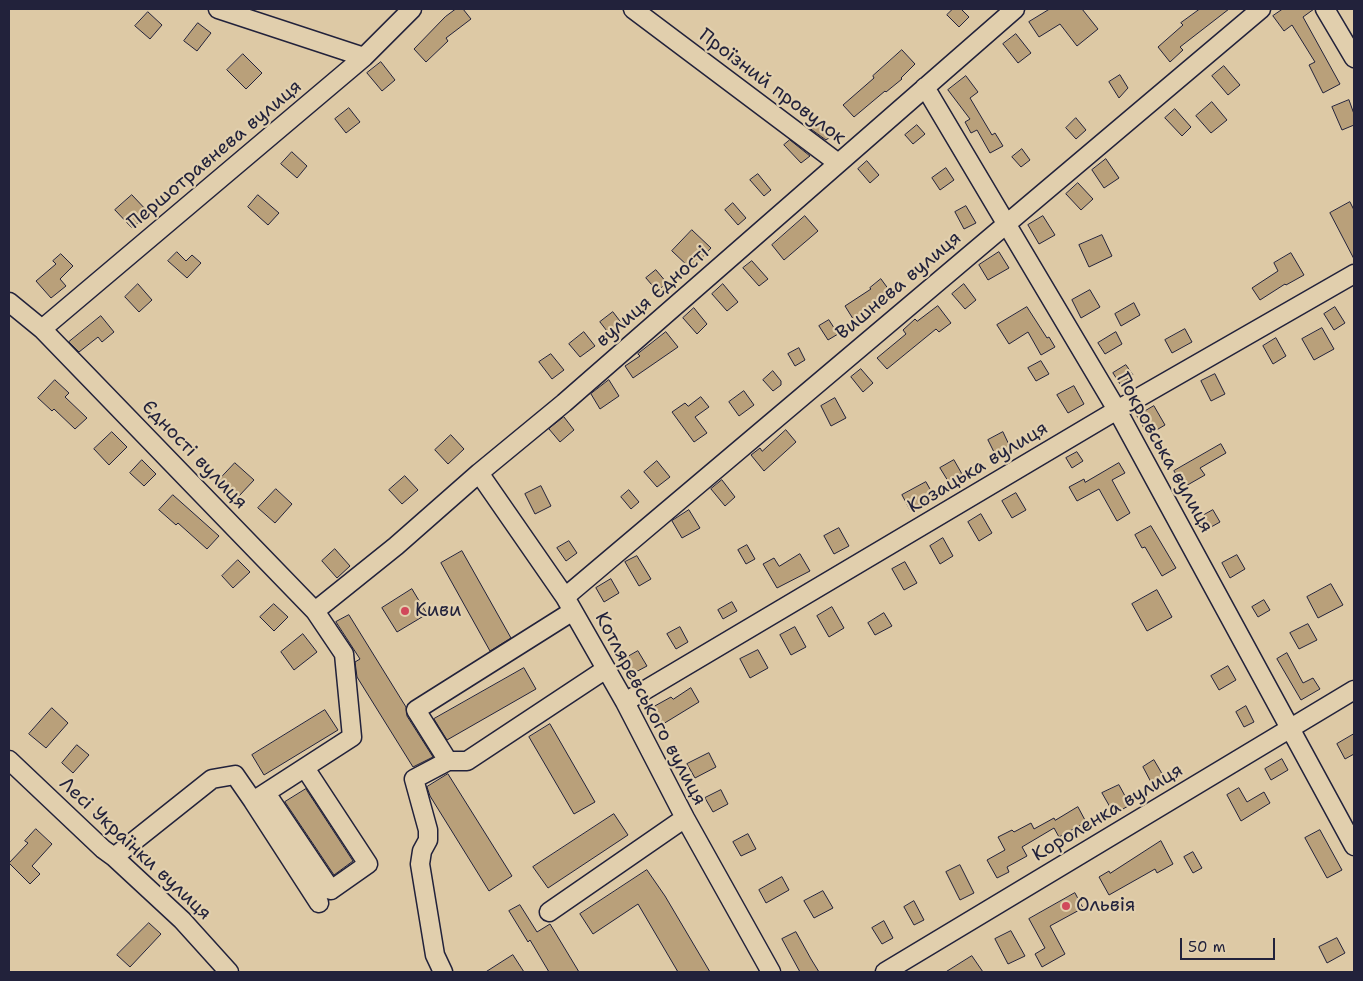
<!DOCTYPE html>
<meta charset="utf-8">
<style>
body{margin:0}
#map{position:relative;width:1363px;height:981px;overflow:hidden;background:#ddc9a5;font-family:"Shantell Sans",sans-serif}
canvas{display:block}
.frame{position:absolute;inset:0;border:10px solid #22223b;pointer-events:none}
.scale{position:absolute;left:1180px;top:938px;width:95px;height:22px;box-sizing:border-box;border:2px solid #22223b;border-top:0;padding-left:6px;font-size:15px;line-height:18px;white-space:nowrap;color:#22223b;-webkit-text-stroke:4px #e1cfad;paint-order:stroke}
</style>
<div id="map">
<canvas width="1363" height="981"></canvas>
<div class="frame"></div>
<div class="scale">50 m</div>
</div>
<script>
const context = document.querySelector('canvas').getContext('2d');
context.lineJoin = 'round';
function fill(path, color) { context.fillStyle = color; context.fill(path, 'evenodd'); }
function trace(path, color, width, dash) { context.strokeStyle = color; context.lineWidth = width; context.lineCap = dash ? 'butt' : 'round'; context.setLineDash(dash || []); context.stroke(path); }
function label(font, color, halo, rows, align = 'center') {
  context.font = font + ' "Shantell Sans",sans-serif'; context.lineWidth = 4.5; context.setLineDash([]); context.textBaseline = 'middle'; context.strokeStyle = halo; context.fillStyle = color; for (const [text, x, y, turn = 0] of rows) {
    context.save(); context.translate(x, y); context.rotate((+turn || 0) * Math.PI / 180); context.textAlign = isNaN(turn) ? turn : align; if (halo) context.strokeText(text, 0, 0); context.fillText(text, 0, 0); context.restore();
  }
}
const building = new Path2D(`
 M456,9H463L471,19L446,38L448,41L426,62L414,49L445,17Z
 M953,9H961L969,17L959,27L947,15Z
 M1050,9H1082L1098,29L1077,46L1060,24L1039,37L1029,22Z
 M1200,9H1229L1180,47L1183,50L1170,62L1158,47L1183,25L1181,23Z
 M1283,9H1314L1303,17L1340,84L1323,93L1309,65L1315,62L1292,25L1284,31L1273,16Z
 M148,12L162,25L150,39L135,26Z
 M198,23L211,33L197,51L184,41Z
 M1016,34L1031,53L1018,63L1003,44Z
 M902,50L915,64L901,78L902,79L886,92L885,91L854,117L843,105L874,78L873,76Z
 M243,54L262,73L246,89L227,70Z
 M381,62L395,80L382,91L367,73Z
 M1224,66L1240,85L1228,95L1212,76Z
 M1120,75L1128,88L1119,98L1109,82Z
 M966,76L978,92L970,98L992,135L995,133L1003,146L990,153L977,130L971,133L965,122L970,119L948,90Z
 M1349,100L1354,114V125L1342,130L1332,107Z
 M1212,102L1227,120L1211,133L1196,116Z
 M349,108L360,122L346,133L335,119Z
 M1175,109L1191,127L1182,136L1165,118Z
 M1076,118L1086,130L1076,139L1066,128Z
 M816,120L830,137L826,140L808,127Z
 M917,125L925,134L913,144L905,135Z
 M790,140L810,156L801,163L784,145Z
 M1022,149L1030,160L1021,167L1012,157Z
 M292,152L307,166L297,178L281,164Z
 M1106,159L1119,178L1104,188L1092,170Z
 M867,161L879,175L870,183L858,169Z
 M946,168L954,180L940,190L932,178Z
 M758,174L771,190L764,196L750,180Z
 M1078,183L1093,199L1081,210L1066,194Z
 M132,195L149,213L132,228L115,210Z
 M258,195L279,213L268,225L248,207Z
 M1350,202L1354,210V259L1330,213Z
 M733,203L746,218L738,225L725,210Z
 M966,206L976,223L964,229L955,212Z
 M805,216L818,231L784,260L772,245Z
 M1043,216L1055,235L1039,244L1028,225Z
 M692,230L711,248L691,269L672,251Z
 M1102,235L1112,256L1089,267L1079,245Z
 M177,252L186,261L192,255L201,263L187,278L168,261Z
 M999,252L1009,268L988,280L979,265Z
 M1291,253L1304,275L1286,285L1285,284L1260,300L1252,288L1278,271L1274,263Z
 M61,254L73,266L60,279L66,286L51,298L36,281L56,264L53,261Z
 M752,261L768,279L759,286L743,268Z
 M656,270L667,283L657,291L646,278Z
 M881,279L892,294L855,322L845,306L871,289L870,288Z
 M138,284L152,300L139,312L125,297Z
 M723,284L738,302L727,311L712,294Z
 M964,284L976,300L965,309L952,294Z
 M1090,290L1100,307L1081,318L1072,300Z
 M1134,303L1140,315L1121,326L1115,314Z
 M938,306L951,323L939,332L936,329L887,369L877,358L906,334L903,330L915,319L917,321Z
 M1027,307L1047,338L1049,337L1055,347L1041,355L1028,332L1009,344L997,325Z
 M1335,307L1345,323L1334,330L1324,314Z
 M694,308L707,324L697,334L683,318Z
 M613,312L623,325L610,335L600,322Z
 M101,316L114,332L102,342L98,337L79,352L69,342Z
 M829,320L838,334L828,340L819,326Z
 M1322,328L1334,349L1314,360L1302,339Z
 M1185,329L1192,342L1172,353L1165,340Z
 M584,332L595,346L580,357L569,344Z
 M666,332L678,347L633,378L625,366L640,356L638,354Z
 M1116,332L1122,344L1105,354L1098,343Z
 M1276,338L1286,356L1273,364L1263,346Z
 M799,348L805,360L795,366L788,354Z
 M551,354L564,370L552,379L539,362Z
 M1041,361L1049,374L1036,381L1028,368Z
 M1126,365L1133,375L1120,384L1113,373Z
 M861,369L873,383L863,392L851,377Z
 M773,371L781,381V385L773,391L763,380Z
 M1215,374L1225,394L1211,401L1201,381Z
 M55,380L69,393L65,397L87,418L75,429L54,409L52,411L38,398Z
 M609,380L619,396L600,409L591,394Z
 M1074,386L1084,404L1068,413L1057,395Z
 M744,391L754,405L739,416L729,402Z
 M701,397L709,407L695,417L707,433L694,442L672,412L685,403L688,406Z
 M835,398L846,418L831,426L821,406Z
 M1154,406L1165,425L1148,435L1137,416Z
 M564,417L574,430L560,442L549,429Z
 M786,430L796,442L764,471L751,455L760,448L762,451Z
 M112,432L127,447L109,465L94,449Z
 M1003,432L1011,449L996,456L988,440Z
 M451,435L464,449L448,464L435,450Z
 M1221,444L1226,453L1200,468L1205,475L1184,487L1174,471Z
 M1077,452L1083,461L1072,468L1066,458Z
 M142,460L156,474L144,486L130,473Z
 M954,460L962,474L948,481L940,468Z
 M657,461L670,477L657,487L644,472Z
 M235,463L254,480L239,496L220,479Z
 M1119,463L1125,473L1112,480L1130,513L1117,521L1099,489L1077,501L1069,487L1084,479L1085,482Z
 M405,476L418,490L402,504L389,490Z
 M722,480L735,497L725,506L711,489Z
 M926,482L934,496L910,510L902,495Z
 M541,486L551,506L535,514L525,494Z
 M276,489L292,504L275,523L258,508Z
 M629,490L639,502L631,509L621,497Z
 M1016,493L1026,510L1012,518L1002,501Z
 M173,495L219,536L207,549L178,523L176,525L159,510Z
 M689,510L700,528L682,538L672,521Z
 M1213,510L1220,522L1204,531L1197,519Z
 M981,514L992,533L979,541L968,522Z
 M1151,526L1176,568L1162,576L1145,547L1142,548L1135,535Z
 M839,528L849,546L834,554L824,536Z
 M943,538L953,556L940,564L930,546Z
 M569,541L577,553L566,561L557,548Z
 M747,545L755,559L746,564L738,550Z
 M335,549L350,566L337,578L322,561Z
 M462,551L511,638L490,651L441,563Z
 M800,554L810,571L777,588L763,564L774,558L779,566Z
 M1237,555L1245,569L1230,578L1222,563Z
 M637,556L651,579L639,586L625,562Z
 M238,560L250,572L233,588L222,576Z
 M905,562L917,583L904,590L892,569Z
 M611,579L619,593L604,602L596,588Z
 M1331,584L1343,605L1318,618L1307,597Z
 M412,589L427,614L397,632L382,608Z
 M1157,590L1172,617L1147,631L1132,604Z
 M1264,600L1270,610L1258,617L1252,607Z
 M732,602L737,611L723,619L718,610Z
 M274,604L288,617L274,631L260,617Z
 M832,607L844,628L829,637L817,616Z
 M884,613L892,626L875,635L868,623Z
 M349,615L406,707L407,716L433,757L413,767L357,677L355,662L360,659L336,622Z
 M1308,624L1317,640L1299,649L1290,633Z
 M680,627L688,642L676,649L667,634Z
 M795,627L806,647L791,655L780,635Z
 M303,634L317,652L294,670L281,652Z
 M758,650L768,668L750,678L740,659Z
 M638,651L647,666L632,674L624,659Z
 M1287,653L1303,683L1313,678L1320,689L1301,700L1277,659Z
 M1228,666L1236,680L1219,690L1211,676Z
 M524,668L536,689L447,740L434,719Z
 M691,688L699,702L663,724L653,707L671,697L673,699Z
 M1246,706L1254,722L1244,727L1236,712Z
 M52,708L68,723L46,748L29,734Z
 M325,710L338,730L264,775L252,755Z
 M550,724L595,802L574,814L529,737Z
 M1354,734V754L1345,759L1337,744Z
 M77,745L89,755L73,773L62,763Z
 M709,753L716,767L695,778L687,764Z
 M1282,759L1288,770L1271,780L1265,769Z
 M1154,760L1164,777L1152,784L1143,767Z
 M448,774L512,876L489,891L430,796L427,787Z
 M1119,785L1130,805L1114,814L1102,793Z
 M1239,788L1247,802L1264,792L1270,803L1241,821L1227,795Z
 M306,789L353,861L334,875L285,802Z
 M721,790L728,804L713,812L705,798Z
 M1078,807L1086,822L1059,837L1054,828L1022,847L1027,856L1007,867L1009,872L997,878L987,860L1005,850L998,837L1012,830L1014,832L1031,823L1034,829L1054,818L1055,820Z
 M614,814L628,835L548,888L533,867Z
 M36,829L52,844L32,866L40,874L30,884L9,863L28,843L25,841Z
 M1320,830L1342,870L1327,878L1305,838Z
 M748,834L756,849L741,856L733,842Z
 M1161,841L1173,864L1157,873L1155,869L1109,895L1099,877L1109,871L1110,873Z
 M1193,852L1202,868L1193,873L1184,857Z
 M960,865L974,893L960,900L946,872Z
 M647,870L665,896L710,972H678L638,904L593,934L580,914Z
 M782,877L789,890L766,903L759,890Z
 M823,891L833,908L814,918L804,901Z
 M1075,893L1083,908L1050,926L1065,954L1042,967L1035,954L1045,948L1029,919Z
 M914,901L924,920L914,925L904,907Z
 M520,905L537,932L550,924L579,972H549L530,940L528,942L509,911Z
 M884,921L893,938L882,944L872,928Z
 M149,923L161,934L130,967L117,955Z
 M1011,931L1025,956L1008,964L995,939Z
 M796,932L811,959L819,972H800L782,939Z
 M1337,938L1345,953L1327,963L1319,947Z
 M513,955L524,972H486Z
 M972,956L983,972H946Z`);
const minor = new Path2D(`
 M218,9L364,57
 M633,9L838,163
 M1325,9L1354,58
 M925,87L1117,410L1354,846
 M9,302L42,329L315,611L344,654L352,737L253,801L319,903
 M42,329L364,57L412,9
 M479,473L565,597L625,702L685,818L771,972
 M565,597L1261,9
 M315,611L396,546L479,473L564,403L1015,9
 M573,611L416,710L448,761H467L606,669
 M625,702L1117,410L1354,274
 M9,760L103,849L114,857L182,920L229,972
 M266,793L331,890L368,864L305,768
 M114,857L212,779L235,775L253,801
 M549,912L685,818
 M443,972L435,955L420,864L422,851L428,840V830L414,779L448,761
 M885,972L1354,690`);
const markers = [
 [405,611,5,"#d1495b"],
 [1066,906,5,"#d1495b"]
];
const streetNames = [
 ["Проїзний провулок",772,87,37],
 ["Першотравнева вулиця",215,155,-40],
 ["Вишнева вулиця",899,286,-40],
 ["вулиця Єдності",653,297,-41],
 ["Покровська вулиця",1164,453,61],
 ["Єдності вулиця",194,455,46],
 ["Козацька вулиця",978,468,-31],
 ["Котляревського вулиця",650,709,62],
 ["Короленка вулиця",1108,813,-31],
 ["Лесі Українки вулиця",135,849,43]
];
const poiNames = [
 ["Киви",415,611],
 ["Ольвія",1076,906]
];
fill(building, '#b9a07a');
trace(building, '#22223b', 1);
trace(minor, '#22223b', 21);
trace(minor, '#e1cfad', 18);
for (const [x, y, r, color] of markers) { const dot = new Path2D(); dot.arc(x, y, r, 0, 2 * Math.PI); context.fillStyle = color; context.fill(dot); trace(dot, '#e1cfad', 2); }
label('19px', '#22223b', '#e1cfad', streetNames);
label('19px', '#22223b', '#e1cfad', poiNames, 'left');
</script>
